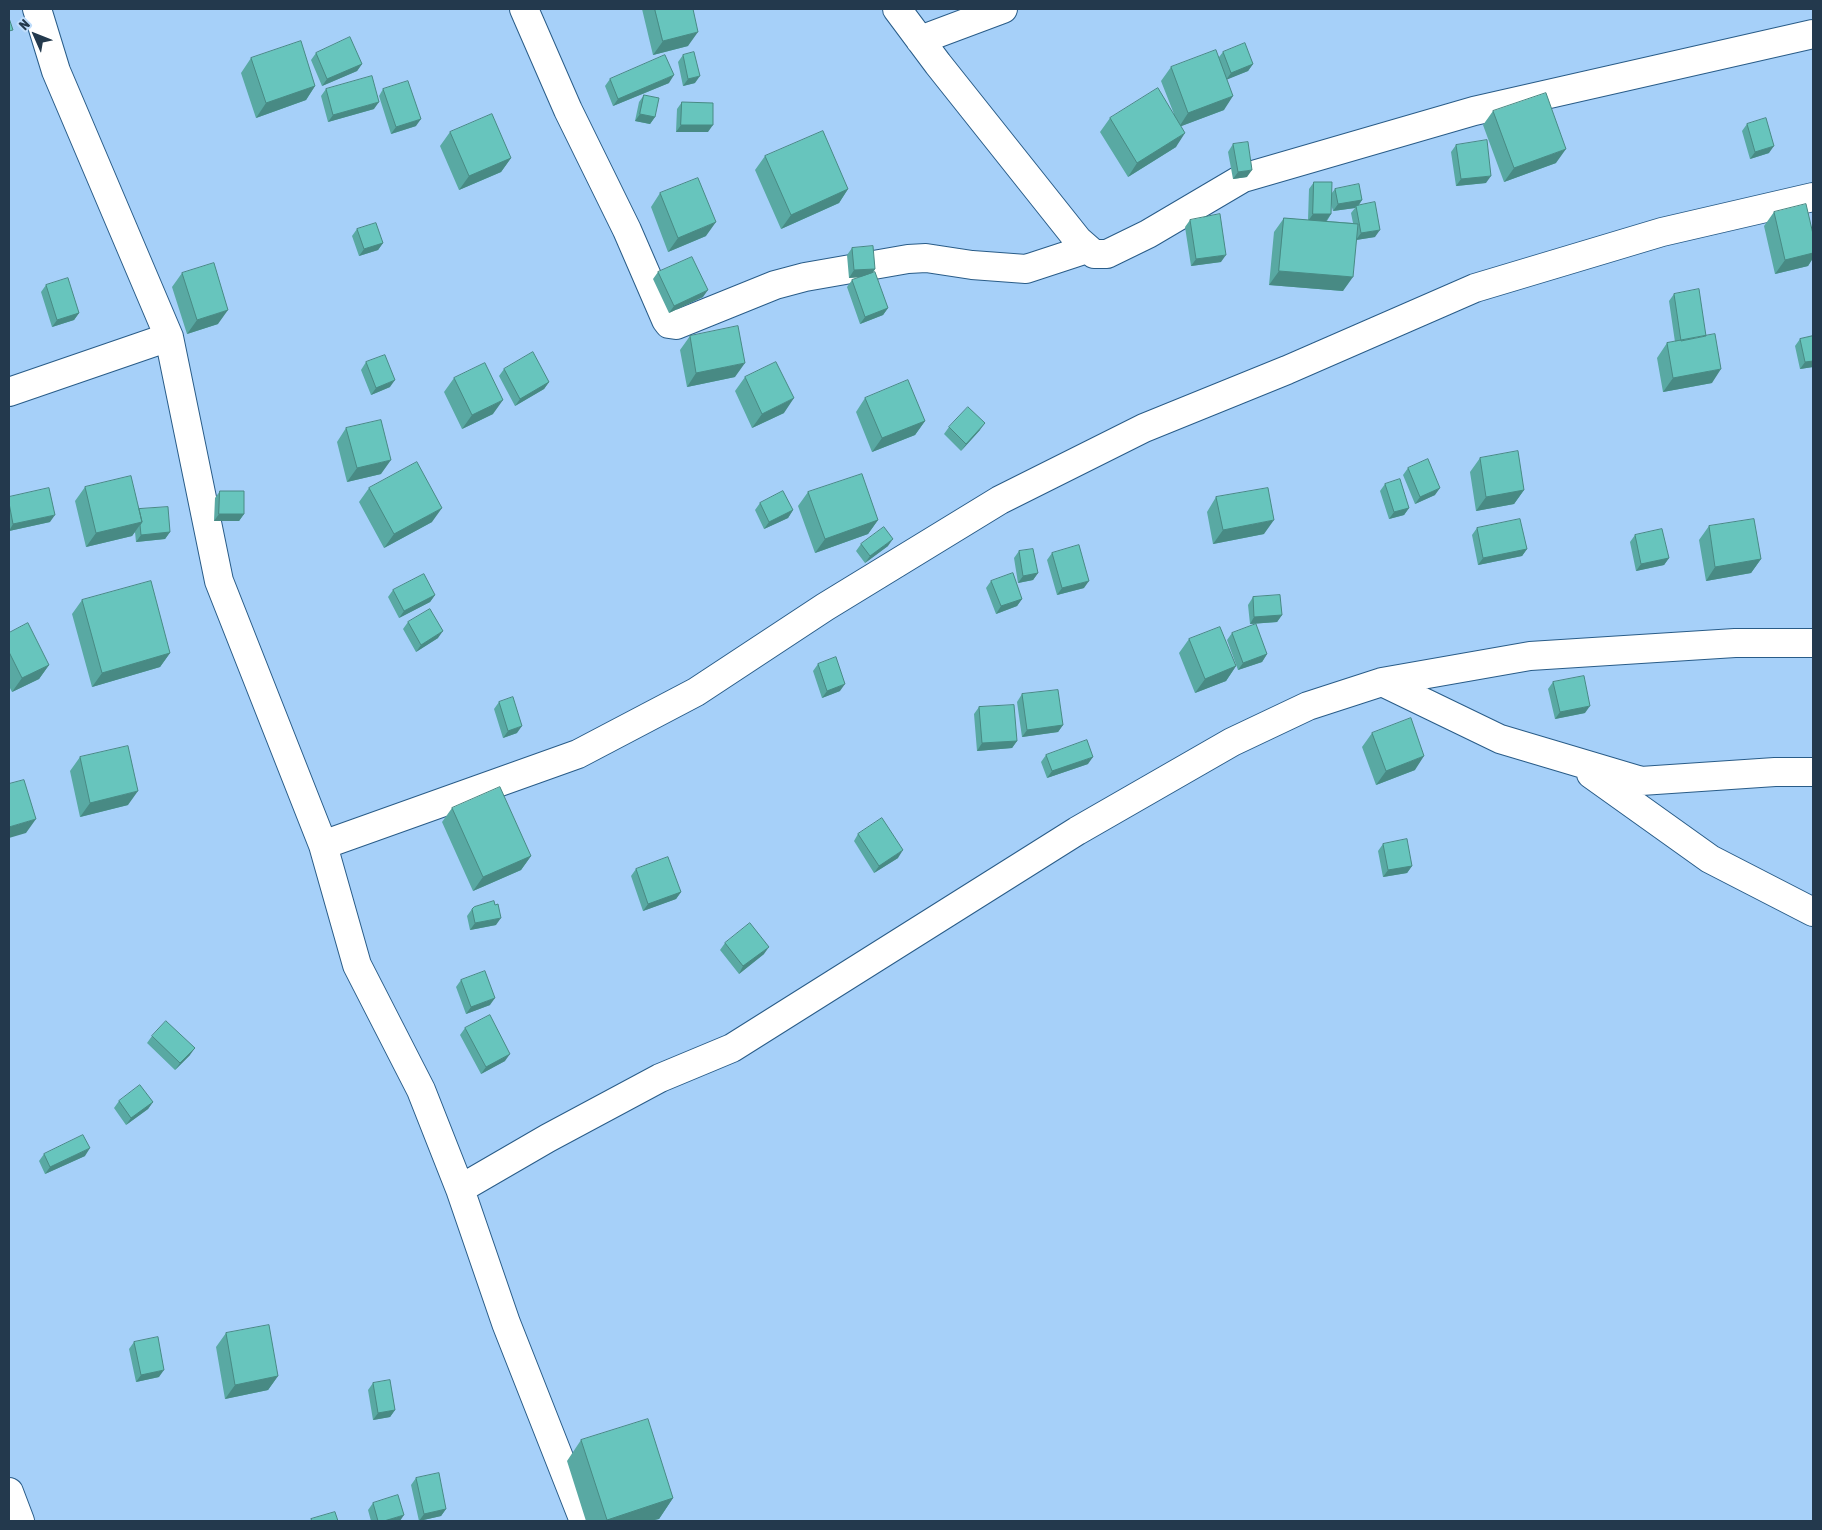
<!DOCTYPE html>
<style>
body{margin:0}
#map{position:relative;width:1822px;height:1530px;overflow:hidden;background:#a6d0f9;font-family:"Asap Condensed",sans-serif}
canvas{display:block}
.frame{position:absolute;inset:0;border:10px solid #23394d;pointer-events:none}
.north{position:absolute;left:10px;top:10px;width:50px;height:50px;-webkit-text-stroke:4px #bddcfb;paint-order:stroke;rotate:314deg;font-size:14px;font-weight:700;line-height:20px;text-align:center;color:#23394d}
.north::after{content:'';display:block;margin:auto;width:18px;height:22px;background:#23394d;clip-path:polygon(50% 0,100% 100%,50% 72%,0 100%)}
</style>
<div id="map">
<canvas width="1822" height="1530"></canvas>
<div class="frame"></div>
<div class="north">N</div>
</div>
<script>
const context = document.querySelector('canvas').getContext('2d');
context.lineJoin = 'round';
function trace(path, color, width, dash) { context.strokeStyle = color; context.lineWidth = width; context.lineCap = dash ? 'butt' : 'round'; context.setLineDash(dash || []); context.stroke(path); }
function fill(path, color) { context.fillStyle = color; context.fill(path, 'evenodd'); }
const minor = new Path2D(`
 M37,9L56,71L169,337L219,581L323,845L357,965L421,1090L460,1189L506,1323L584,1521
 M524,9L568,110L627,230L666,320L669,324L676,325L775,285L805,277L908,259L926,258L972,265L1026,269L1087,249
 M897,9L938,64L1078,240L1094,254H1107L1148,234L1243,178L1474,111L1813,34
 M920,40L1003,9
 M9,392L169,337
 M1382,682L1500,739L1641,781L1775,772H1813
 M1591,774L1710,859L1813,912
 M323,845L578,754L696,692L825,607L1000,500L1144,428L1287,370L1475,288L1662,232L1813,197
 M460,1189L548,1138L660,1078L732,1048L1077,831L1232,742L1308,706L1382,682L1530,656L1735,643H1813
 M9,1492L20,1521`);
const wall = new Path2D(`
 M642,9H693L688,46L653,55Z
 M1223,52L1253,64L1248,71L1227,79L1224,110L1181,126L1176,147L1128,177L1100,132L1110,118L1174,114L1161,81L1171,67L1219,57Z
 M316,53L362,64L357,71L322,86L311,60Z
 M683,55L695,83L683,86L678,62Z
 M251,58L315,86L306,100L256,118L241,73Z
 M610,79L669,83L613,106L605,86Z
 M326,89L374,109L328,122L321,96Z
 M383,89L416,126L391,134L379,96Z
 M644,95L655,117L650,124L635,121L639,102Z
 M682,102L708,132H676L677,109Z
 M1493,111L1556,163L1504,182L1483,125Z
 M1747,124L1769,153L1750,159L1742,131Z
 M450,132L511,158L501,172L459,190L440,146Z
 M1233,144L1247,177L1233,179L1228,152Z
 M1456,145L1486,183L1456,186L1451,152Z
 M765,156L848,189L839,203L781,229L755,170Z
 M1314,182L1331,194L1335,189L1362,200L1359,205L1375,237L1356,240L1343,291L1269,285L1274,232L1284,218L1308,220L1309,189ZM1331,204L1333,211L1355,208L1351,213L1353,223L1327,221L1331,214Z
 M660,193L706,236L668,252L651,207Z
 M1774,212L1813,234V258L1808,266L1775,274L1764,226Z
 M1190,220L1221,262L1191,266L1185,227Z
 M357,229L383,243L378,250L359,256L352,236Z
 M852,248L875,269L873,273L888,308L883,315L860,324L847,287L852,280L860,277L849,278L847,255Z
 M658,272L703,297L669,313L653,279Z
 M182,273L218,324L187,334L172,287Z
 M46,285L79,313L74,320L52,327L41,292Z
 M1674,294L1712,383L1663,392L1657,358L1667,343L1675,342L1669,301Z
 M690,336L735,377L687,387L680,350Z
 M1813,336V367L1800,369L1795,346L1800,339Z
 M366,362L390,387L371,395L361,370Z
 M504,369L549,382L544,389L515,406L499,376Z
 M745,377L784,413L752,428L735,391Z
 M454,378L493,414L462,429L444,392Z
 M865,398L925,421L915,435L872,452L856,412Z
 M949,427L980,430L961,451L944,434Z
 M346,428L381,474L347,482L337,442Z
 M1480,458L1524,490L1514,504L1476,511L1470,472Z
 M1408,468L1435,495L1415,504L1403,475Z
 M1385,484L1409,508L1404,515L1389,519L1380,491Z
 M85,487L139,509L170,532L165,539L136,542L135,532L132,536L86,547L75,501Z
 M369,488L432,522L384,548L359,502Z
 M220,491L244,514L239,521H214L215,498Z
 M808,492L878,520L868,534L815,553L798,506Z
 M9,497L50,522L9,531Z
 M1216,497L1264,534L1213,544L1207,512Z
 M760,503L793,510L788,518L764,529L755,510Z
 M1709,526L1761,559L1751,573L1706,581L1699,540Z
 M1477,528L1527,549L1522,556L1478,565L1472,535Z
 M1635,535L1669,558L1664,565L1636,571L1630,542Z
 M861,544L888,546L865,563L856,551Z
 M1019,551L1038,573L1033,580L1018,583L1014,558Z
 M1052,553L1084,588L1057,595L1047,560Z
 M991,581L1022,599L1017,606L996,614L986,588Z
 M393,590L435,595L430,602L399,618L388,597Z
 M1253,597L1282,615L1277,622L1250,624L1248,605Z
 M82,600L170,653L160,667L92,687L72,614Z
 M408,622L438,638L416,652L403,629Z
 M9,633L49,665L39,679L12,692L9,686Z
 M1232,633L1267,654L1262,662L1238,670L1227,640Z
 M1189,639L1236,666L1226,681L1195,693L1179,653Z
 M818,664L840,691L822,698L813,671Z
 M1553,682L1585,713L1555,719L1548,689Z
 M1022,694L1063,725L1058,732L1022,737L1017,702Z
 M499,702L517,733L503,738L494,709Z
 M979,707L1017,741L1012,748L977,751L974,714Z
 M1372,733L1415,770L1376,785L1362,747Z
 M1046,755L1088,764L1047,778L1041,762Z
 M80,757L128,805L80,817L70,771Z
 M452,808L531,856L521,870L473,891L442,822Z
 M858,834L898,858L874,873L854,841Z
 M1383,844L1412,866L1407,873L1383,877L1378,851Z
 M636,869L681,892L676,899L643,911L631,876Z
 M472,909L496,925L470,930L467,916Z
 M725,943L764,954L739,974L720,950Z
 M461,980L490,1005L466,1014L456,987Z
 M465,1028L505,1061L481,1074L460,1035Z
 M152,1036L190,1055L175,1070L147,1043Z
 M119,1101L153,1102L148,1109L126,1125L114,1108Z
 M44,1154L85,1156L45,1174L39,1161Z
 M226,1333L278,1376L268,1390L225,1399L216,1347Z
 M134,1342L159,1377L136,1382L129,1349Z
 M373,1383L395,1410L390,1417L373,1420L368,1390Z
 M581,1440L673,1498L659,1519L650,1521H586L567,1461Z
 M416,1478L446,1509L441,1516L419,1521L411,1485Z
 M373,1503L400,1521H371L368,1510Z`);
const shadedWall = new Path2D(`
 M698,32L688,46L653,55L663,41Z
 M362,64L357,71L322,86L327,79Z
 M1253,64L1248,71L1226,80L1231,73Z
 M674,75L669,83L613,106L618,99Z
 M700,76L695,83L683,86L688,79Z
 M315,86L306,100L256,118L266,103Z
 M1233,96L1224,110L1179,127L1188,113Z
 M379,102L374,109L328,122L333,115Z
 M640,114L655,117L650,124L635,121Z
 M421,119L416,126L391,134L396,127Z
 M681,125H713L708,132H676Z
 M1185,133L1176,147L1128,177L1137,163Z
 M1774,146L1769,153L1750,159L1755,152Z
 M1566,149L1556,163L1504,182L1514,168Z
 M511,158L501,172L459,190L469,176Z
 M1252,170L1247,177L1233,179L1238,172Z
 M1491,176L1486,183L1456,186L1461,179Z
 M848,189L839,203L781,229L791,215Z
 M1362,200L1357,207L1356,206L1355,208L1333,211L1338,204Z
 M1313,214H1331L1326,221H1308Z
 M716,222L706,236L668,252L678,238Z
 M1380,230L1375,237L1356,240L1361,233Z
 M383,243L378,250L359,256L364,249Z
 M1813,253V258L1808,266L1775,274L1785,260Z
 M1226,255L1221,262L1191,266L1196,259Z
 M875,269L870,276L849,278L854,270Z
 M1279,271L1353,277L1343,291L1269,285Z
 M708,290L703,297L669,313L674,306Z
 M888,308L883,315L860,324L865,317Z
 M228,310L218,324L187,334L197,320Z
 M79,313L74,320L52,327L57,320Z
 M1813,361V367L1800,369L1805,362Z
 M745,363L735,377L687,387L696,373Z
 M1721,369L1712,383L1663,392L1673,378Z
 M395,380L390,387L371,395L376,388Z
 M549,382L544,389L515,406L520,399Z
 M794,398L784,413L752,428L762,414Z
 M503,400L493,414L462,429L472,415Z
 M925,421L915,435L872,452L882,438Z
 M985,423L980,430L961,451L966,444Z
 M391,460L381,474L347,482L357,468Z
 M1440,488L1435,495L1415,504L1420,497Z
 M1524,490L1514,504L1476,511L1486,497Z
 M442,508L432,522L384,548L394,534Z
 M1409,508L1404,515L1389,519L1394,512Z
 M793,510L788,518L764,529L769,522Z
 M219,514H244L239,521H214Z
 M55,515L50,522L9,531L13,524Z
 M878,520L868,534L815,553L825,539Z
 M1274,520L1264,534L1213,544L1223,530Z
 M142,522L132,536L86,547L96,533Z
 M170,532L165,539L136,542L141,535Z
 M893,539L888,546L865,563L870,556Z
 M1527,549L1522,556L1478,565L1483,558Z
 M1669,558L1664,565L1636,571L1641,564Z
 M1761,559L1751,573L1706,581L1715,567Z
 M1038,573L1033,580L1018,583L1023,576Z
 M1089,581L1084,588L1057,595L1062,588Z
 M435,595L430,602L399,618L404,611Z
 M1022,599L1017,606L996,614L1001,606Z
 M1282,615L1277,622L1250,624L1254,617Z
 M443,631L438,638L416,652L421,645Z
 M170,653L160,667L92,687L102,673Z
 M1267,654L1262,662L1238,670L1243,663Z
 M49,665L39,679L12,692L22,678Z
 M1236,666L1226,681L1195,693L1205,679Z
 M845,684L840,691L822,698L827,691Z
 M1590,706L1585,713L1555,719L1560,712Z
 M1063,725L1058,732L1022,737L1027,730Z
 M522,726L517,733L503,738L508,731Z
 M1017,741L1012,748L977,751L982,743Z
 M1424,756L1415,770L1376,785L1386,771Z
 M1093,757L1088,764L1047,778L1052,771Z
 M138,791L128,805L80,817L90,803Z
 M36,819L26,833L9,838V827Z
 M903,850L898,858L874,873L879,866Z
 M531,856L521,870L473,891L483,877Z
 M1412,866L1407,873L1383,877L1388,870Z
 M681,892L676,899L643,911L648,904Z
 M501,918L496,925L470,930L475,923Z
 M769,947L764,954L739,974L743,966Z
 M495,998L490,1005L466,1014L471,1007Z
 M195,1048L190,1055L175,1070L180,1063Z
 M510,1054L505,1061L481,1074L486,1067Z
 M153,1102L148,1109L126,1125L131,1118Z
 M90,1148L85,1156L45,1174L50,1167Z
 M164,1370L159,1377L136,1382L141,1375Z
 M278,1376L268,1390L225,1399L235,1385Z
 M395,1410L390,1417L373,1420L378,1413Z
 M673,1498L659,1519L650,1521H605L607,1520Z
 M446,1509L441,1516L419,1521L424,1514Z
 M404,1515L400,1521H384Z`);
const building = new Path2D(`
 M655,9H693L698,32L663,41Z
 M9,18L13,30L9,31Z
 M350,37L362,64L327,79L316,53Z
 M301,41L315,86L266,103L251,58Z
 M1245,43L1253,64L1231,73L1223,52Z
 M1216,50L1233,96L1188,113L1171,67Z
 M694,52L700,76L688,79L683,55Z
 M665,55L674,75L618,99L610,79Z
 M372,76L379,102L333,115L326,89Z
 M408,81L421,119L396,127L383,89Z
 M1158,88L1185,133L1137,163L1110,118Z
 M1546,93L1566,149L1514,168L1493,111Z
 M644,95L659,98L655,117L640,114Z
 M682,102L713,103V125H681Z
 M492,114L511,158L469,176L450,132Z
 M1766,118L1774,146L1755,152L1747,124Z
 M823,131L848,189L791,215L765,156Z
 M1487,140L1491,176L1461,179L1456,145Z
 M1248,142L1252,170L1238,172L1233,144Z
 M698,178L716,222L678,238L660,193Z
 M1314,182H1332L1331,214H1313Z
 M1359,184L1362,200L1338,204L1335,189Z
 M1375,202L1380,230L1361,233L1356,206Z
 M1806,204L1813,234V253L1785,260L1774,212Z
 M1220,214L1226,255L1196,259L1190,220Z
 M1284,218L1358,224L1353,277L1279,271Z
 M376,223L383,243L364,249L357,229Z
 M873,246L875,269L854,270L852,248Z
 M692,257L708,290L674,306L658,272Z
 M214,263L228,310L197,320L182,273Z
 M875,272L888,308L865,317L852,280Z
 M68,278L79,313L57,320L46,285Z
 M1699,289L1706,336L1681,341L1674,294Z
 M738,326L745,363L696,373L690,336Z
 M1715,334L1721,369L1673,378L1667,343Z
 M1813,336V361L1805,362L1800,339Z
 M533,352L549,382L520,399L504,369Z
 M385,355L395,380L376,388L366,362Z
 M776,362L794,398L762,414L745,377Z
 M485,363L503,400L472,415L454,378Z
 M908,380L925,421L882,438L865,398Z
 M968,407L985,423L966,444L949,427Z
 M381,420L391,460L357,468L346,428Z
 M1518,451L1524,490L1486,497L1480,458Z
 M1428,459L1440,488L1420,497L1408,468Z
 M417,462L442,508L394,534L369,488Z
 M862,474L878,520L825,539L808,492Z
 M131,476L142,522L96,533L85,487Z
 M1400,479L1409,508L1394,512L1385,484Z
 M49,488L55,515L13,524L9,503V497Z
 M1268,488L1274,520L1223,530L1216,497Z
 M220,491H244V514H219Z
 M783,491L793,510L769,522L760,503Z
 M168,507L170,532L141,535L140,525L142,522L139,509Z
 M1520,519L1527,549L1483,558L1477,528Z
 M1754,519L1761,559L1715,567L1709,526Z
 M884,527L893,539L870,556L861,544Z
 M1662,529L1669,558L1641,564L1635,535Z
 M1079,545L1089,581L1062,588L1052,553Z
 M1033,549L1038,573L1023,576L1019,551Z
 M1013,573L1022,599L1001,606L991,581Z
 M424,574L435,595L404,611L393,590Z
 M151,581L170,653L102,673L82,600Z
 M1280,595L1282,615L1254,617L1253,597Z
 M430,609L443,631L421,645L408,622Z
 M28,623L49,665L22,678L9,652V633Z
 M1256,624L1267,654L1243,663L1232,633Z
 M1220,627L1236,666L1205,679L1189,639Z
 M836,657L845,684L827,691L818,664Z
 M1584,676L1590,706L1560,712L1553,682Z
 M1058,690L1063,725L1027,730L1022,694Z
 M513,697L522,726L508,731L499,702Z
 M1014,705L1017,741L982,743L979,707Z
 M1411,718L1424,756L1386,771L1372,733Z
 M1087,740L1093,757L1052,771L1046,755Z
 M128,746L138,791L90,803L80,757Z
 M24,780L36,819L9,827V784Z
 M500,787L531,856L483,877L452,808Z
 M882,818L903,850L879,866L858,834Z
 M1407,839L1412,866L1388,870L1383,844Z
 M668,857L681,892L648,904L636,869Z
 M494,901L495,905L498,904L501,918L475,923L472,909L474,907Z
 M750,923L769,947L743,966L725,943Z
 M485,971L495,998L471,1007L461,980Z
 M490,1015L510,1054L486,1067L465,1028Z
 M166,1021L195,1048L180,1063L152,1036Z
 M140,1085L153,1102L131,1118L119,1101Z
 M83,1135L90,1148L50,1167L44,1154Z
 M269,1325L278,1376L235,1385L226,1333Z
 M158,1337L164,1370L141,1375L134,1342Z
 M390,1380L395,1410L378,1413L373,1383Z
 M648,1419L673,1498L607,1520L581,1440Z
 M439,1473L446,1509L424,1514L416,1478Z
 M398,1495L404,1515L384,1521H378L373,1503Z
 M335,1512L338,1521H312L311,1519Z`);
trace(minor, '#295c88', 30);
trace(minor, '#fff', 28);
fill(wall, '#59a9a3');
fill(shadedWall, '#488a84');
fill(building, '#67c5bd');
trace(building, '#488a84', 1);
</script>
